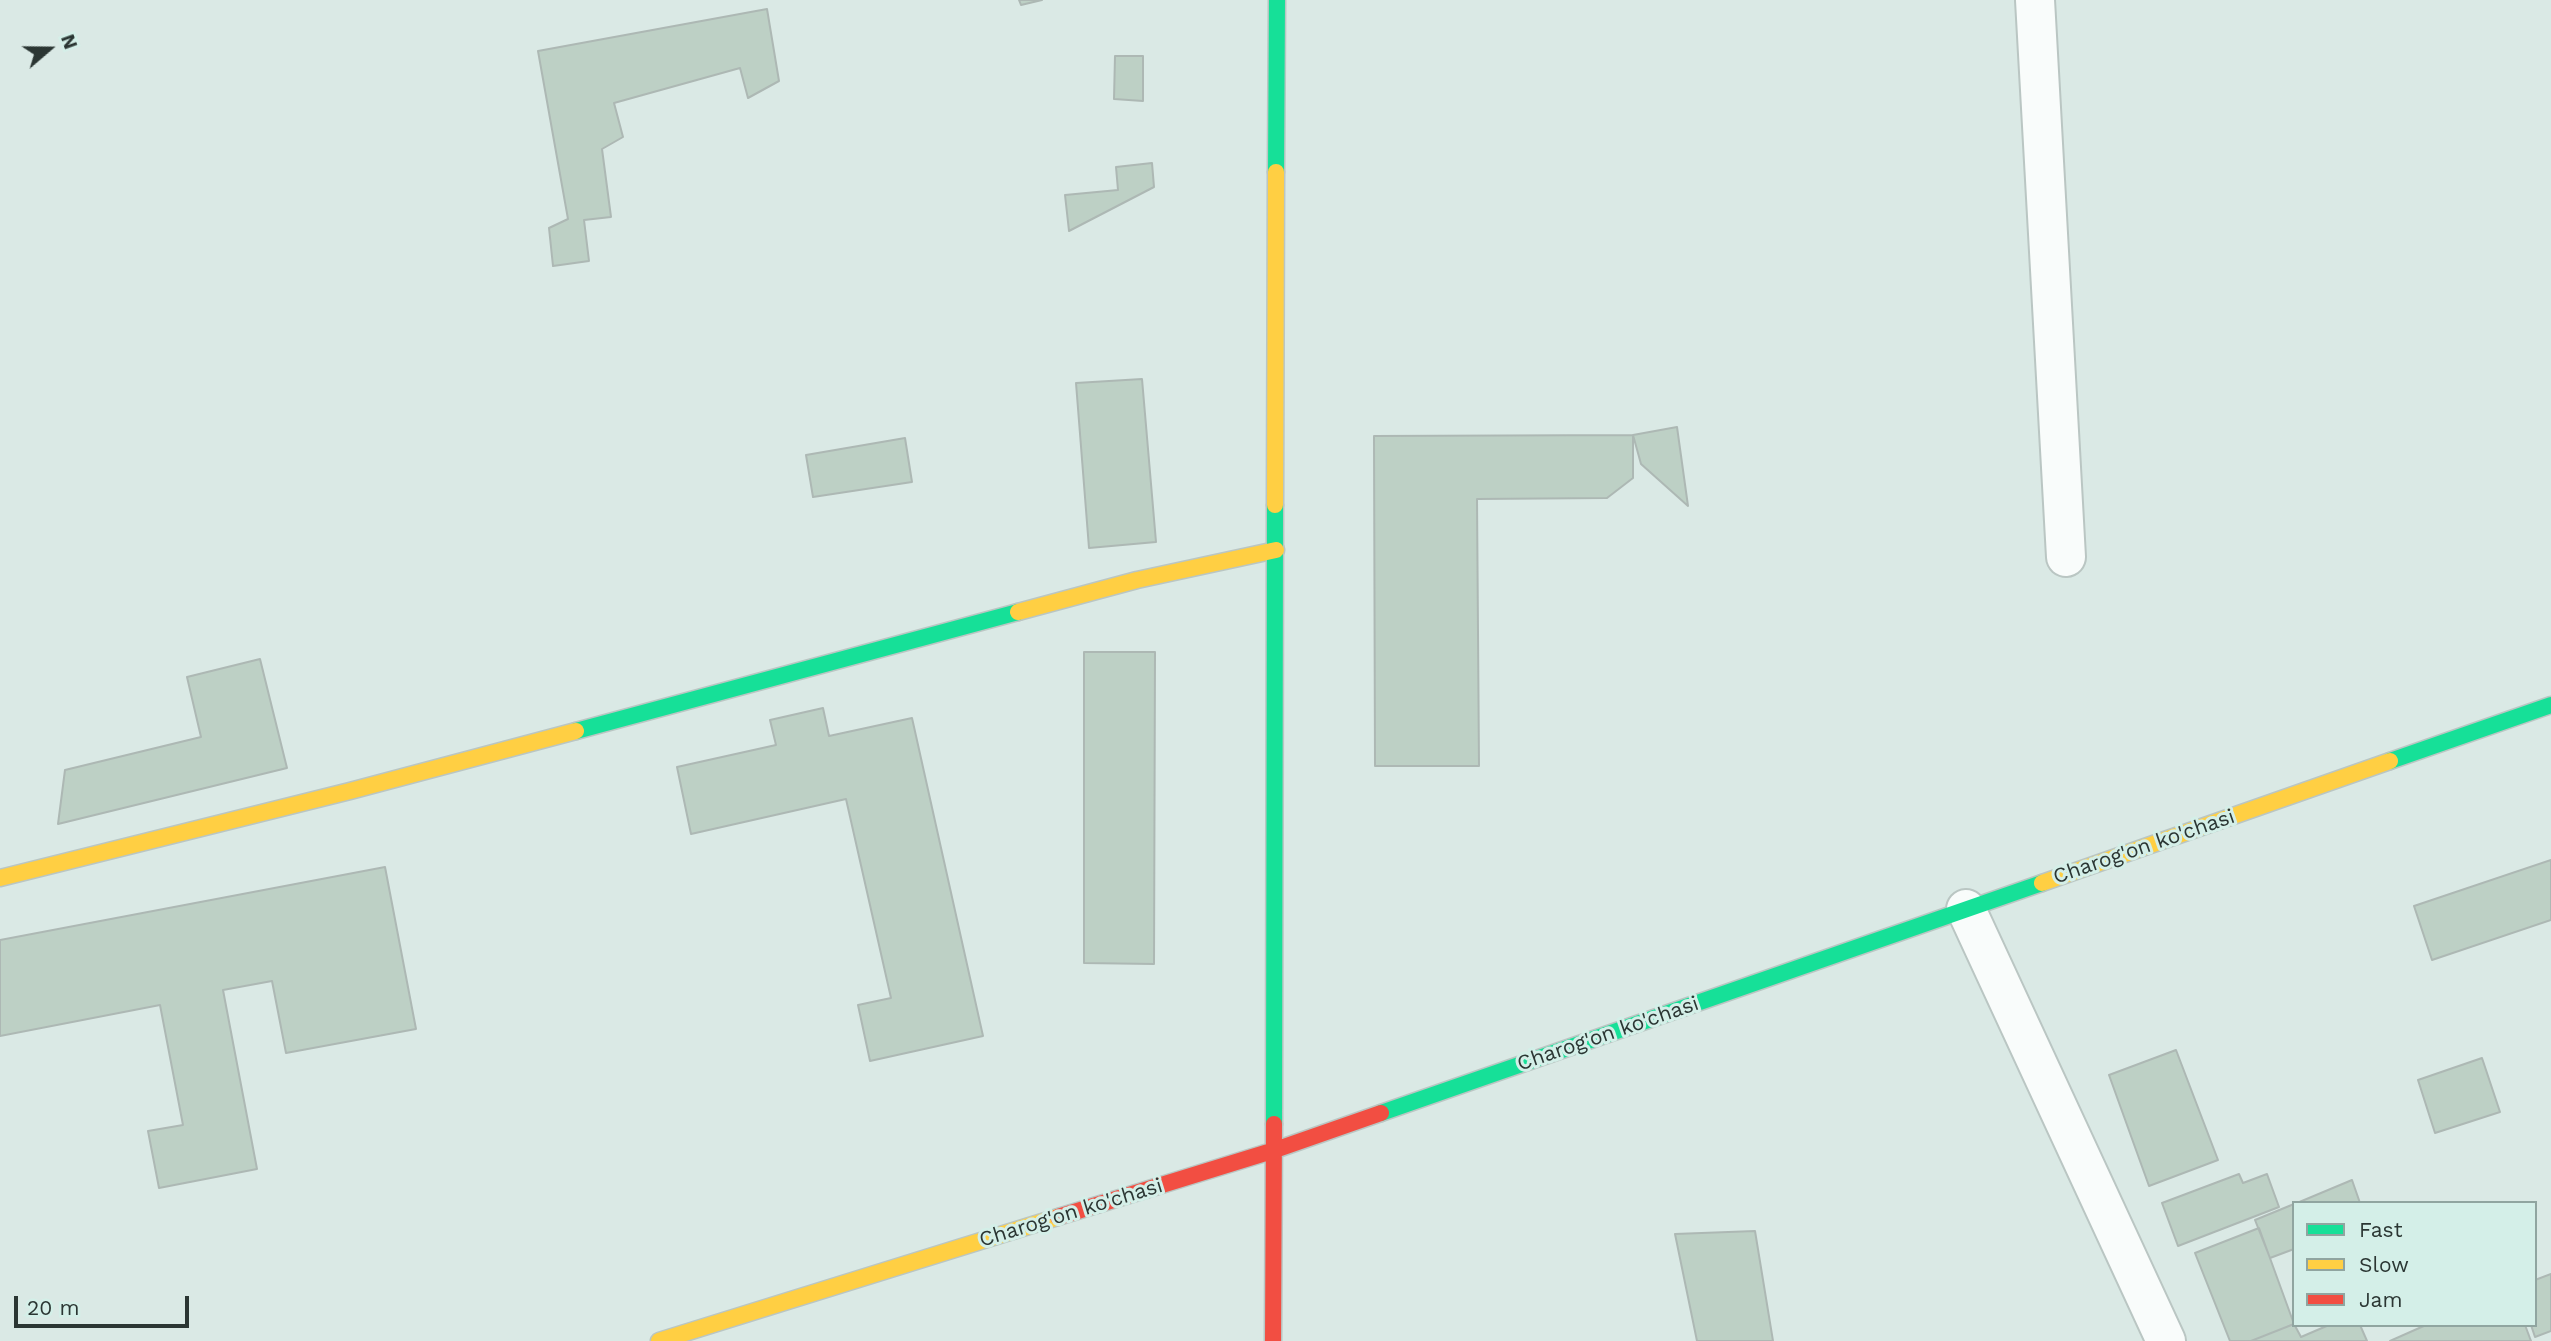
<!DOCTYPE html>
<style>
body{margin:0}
#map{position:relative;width:2551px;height:1341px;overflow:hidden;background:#dae9e5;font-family:"Work Sans",sans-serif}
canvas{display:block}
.legend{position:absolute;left:2292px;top:1201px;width:245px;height:126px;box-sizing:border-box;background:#d4efe8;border:2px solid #90a5a0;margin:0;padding:9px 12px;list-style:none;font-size:21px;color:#2b3633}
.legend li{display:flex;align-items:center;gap:14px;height:35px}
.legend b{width:35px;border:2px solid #90a5a0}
.north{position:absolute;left:14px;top:14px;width:70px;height:70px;-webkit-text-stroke:5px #d4efe8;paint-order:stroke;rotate:70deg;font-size:19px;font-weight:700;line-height:28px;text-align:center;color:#2b3633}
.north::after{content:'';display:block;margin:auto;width:24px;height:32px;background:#2b3633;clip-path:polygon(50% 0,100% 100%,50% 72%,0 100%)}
.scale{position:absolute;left:14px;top:1296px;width:175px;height:32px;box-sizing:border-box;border:4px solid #2b3633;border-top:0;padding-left:9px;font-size:21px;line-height:24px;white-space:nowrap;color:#2b3633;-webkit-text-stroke:5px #d4efe8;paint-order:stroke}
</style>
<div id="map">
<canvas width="2551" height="1341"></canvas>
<ul class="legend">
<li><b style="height:9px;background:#16e098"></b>Fast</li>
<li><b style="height:9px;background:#ffcf43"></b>Slow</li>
<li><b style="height:9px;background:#f24e42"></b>Jam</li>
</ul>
<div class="north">N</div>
<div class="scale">20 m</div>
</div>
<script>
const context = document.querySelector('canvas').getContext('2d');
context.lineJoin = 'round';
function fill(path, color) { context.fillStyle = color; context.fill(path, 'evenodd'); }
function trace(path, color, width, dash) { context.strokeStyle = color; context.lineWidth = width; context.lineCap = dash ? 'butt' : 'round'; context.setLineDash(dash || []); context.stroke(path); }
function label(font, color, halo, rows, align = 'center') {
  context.font = font + ' "Work Sans",sans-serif'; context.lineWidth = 6; context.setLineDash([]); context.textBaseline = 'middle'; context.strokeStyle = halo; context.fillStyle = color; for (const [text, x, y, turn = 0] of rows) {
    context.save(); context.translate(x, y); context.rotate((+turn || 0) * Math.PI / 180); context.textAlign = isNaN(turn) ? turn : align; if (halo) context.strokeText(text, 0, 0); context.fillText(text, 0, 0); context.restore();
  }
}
const building = new Path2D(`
 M1019,0H1042L1021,5Z
 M767,9L779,81L748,98L740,68L614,103L623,137L602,149L611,217L584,220L589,261L553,266L549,228L568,219L538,51Z
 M1115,56H1143V101L1114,99Z
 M1152,163L1154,187L1069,231L1065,195L1118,190L1116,167Z
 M1142,379L1156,542L1089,548L1076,383Z
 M1677,427L1688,506L1641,464L1633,435Z
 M1633,435V478L1607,498L1477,499L1479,766H1375L1374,436Z
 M905,438L912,482L813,497L806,455Z
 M1084,652H1155L1154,964L1084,963Z
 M260,659L287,768L58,824L65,770L201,737L187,677Z
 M823,708L829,736L912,718L983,1036L870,1061L858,1005L891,998L846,799L691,834L677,767L776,745L770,720Z
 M2551,860V920L2432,960L2414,906Z
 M385,867L416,1029L286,1053L272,981L223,990L257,1169L159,1188L148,1131L183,1125L160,1005L0,1036V940Z
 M2176,1050L2218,1160L2149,1186L2109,1075Z
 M2482,1058L2500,1112L2435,1133L2418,1080Z
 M2239,1174L2243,1183L2267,1174L2279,1207L2178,1246L2162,1203Z
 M2352,1180L2360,1203H2297Z
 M2294,1204V1249L2270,1258L2255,1220Z
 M2259,1228L2294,1324L2251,1341H2230L2195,1253Z
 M1755,1231L1773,1341H1697L1675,1234Z
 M2551,1274V1331L2535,1337L2531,1325H2535V1280Z
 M2294,1324L2301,1337L2329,1325H2360L2367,1341H2251Z
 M2426,1325H2525L2531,1341H2390Z`);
const street = new Path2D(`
 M2035,0L2066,557
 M1966,909L2166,1341`);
const fast = new Path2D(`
 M1276,172L1277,0
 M576,731L1018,612
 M2390,761L2551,705
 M1381,1113L2042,883
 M1274,1124L1275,505`);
const slow = new Path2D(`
 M1275,505L1276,172
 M1018,612L1137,580L1276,550
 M0,878L350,791L576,731
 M2042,883L2390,761
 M659,1341L1058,1217`);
const jam = new Path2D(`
 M1058,1217L1275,1150L1381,1113
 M1273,1341L1274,1124`);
const streetNames = [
 ["Charog'on ko'chasi",2144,847,-19],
 ["Charog'on ko'chasi",1608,1034,-19],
 ["Charog'on ko'chasi",1071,1213,-17]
];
fill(building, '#bdd0c5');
trace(building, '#adb8b4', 2);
trace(street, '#bac6c3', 42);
trace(fast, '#bac6c3', 19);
trace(slow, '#bac6c3', 19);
trace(jam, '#bac6c3', 19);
trace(street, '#f9fcfb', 38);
trace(fast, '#16e098', 16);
trace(slow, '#ffcf43', 16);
trace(jam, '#f24e42', 16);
label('21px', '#2b3633', '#d4efe8', streetNames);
</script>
